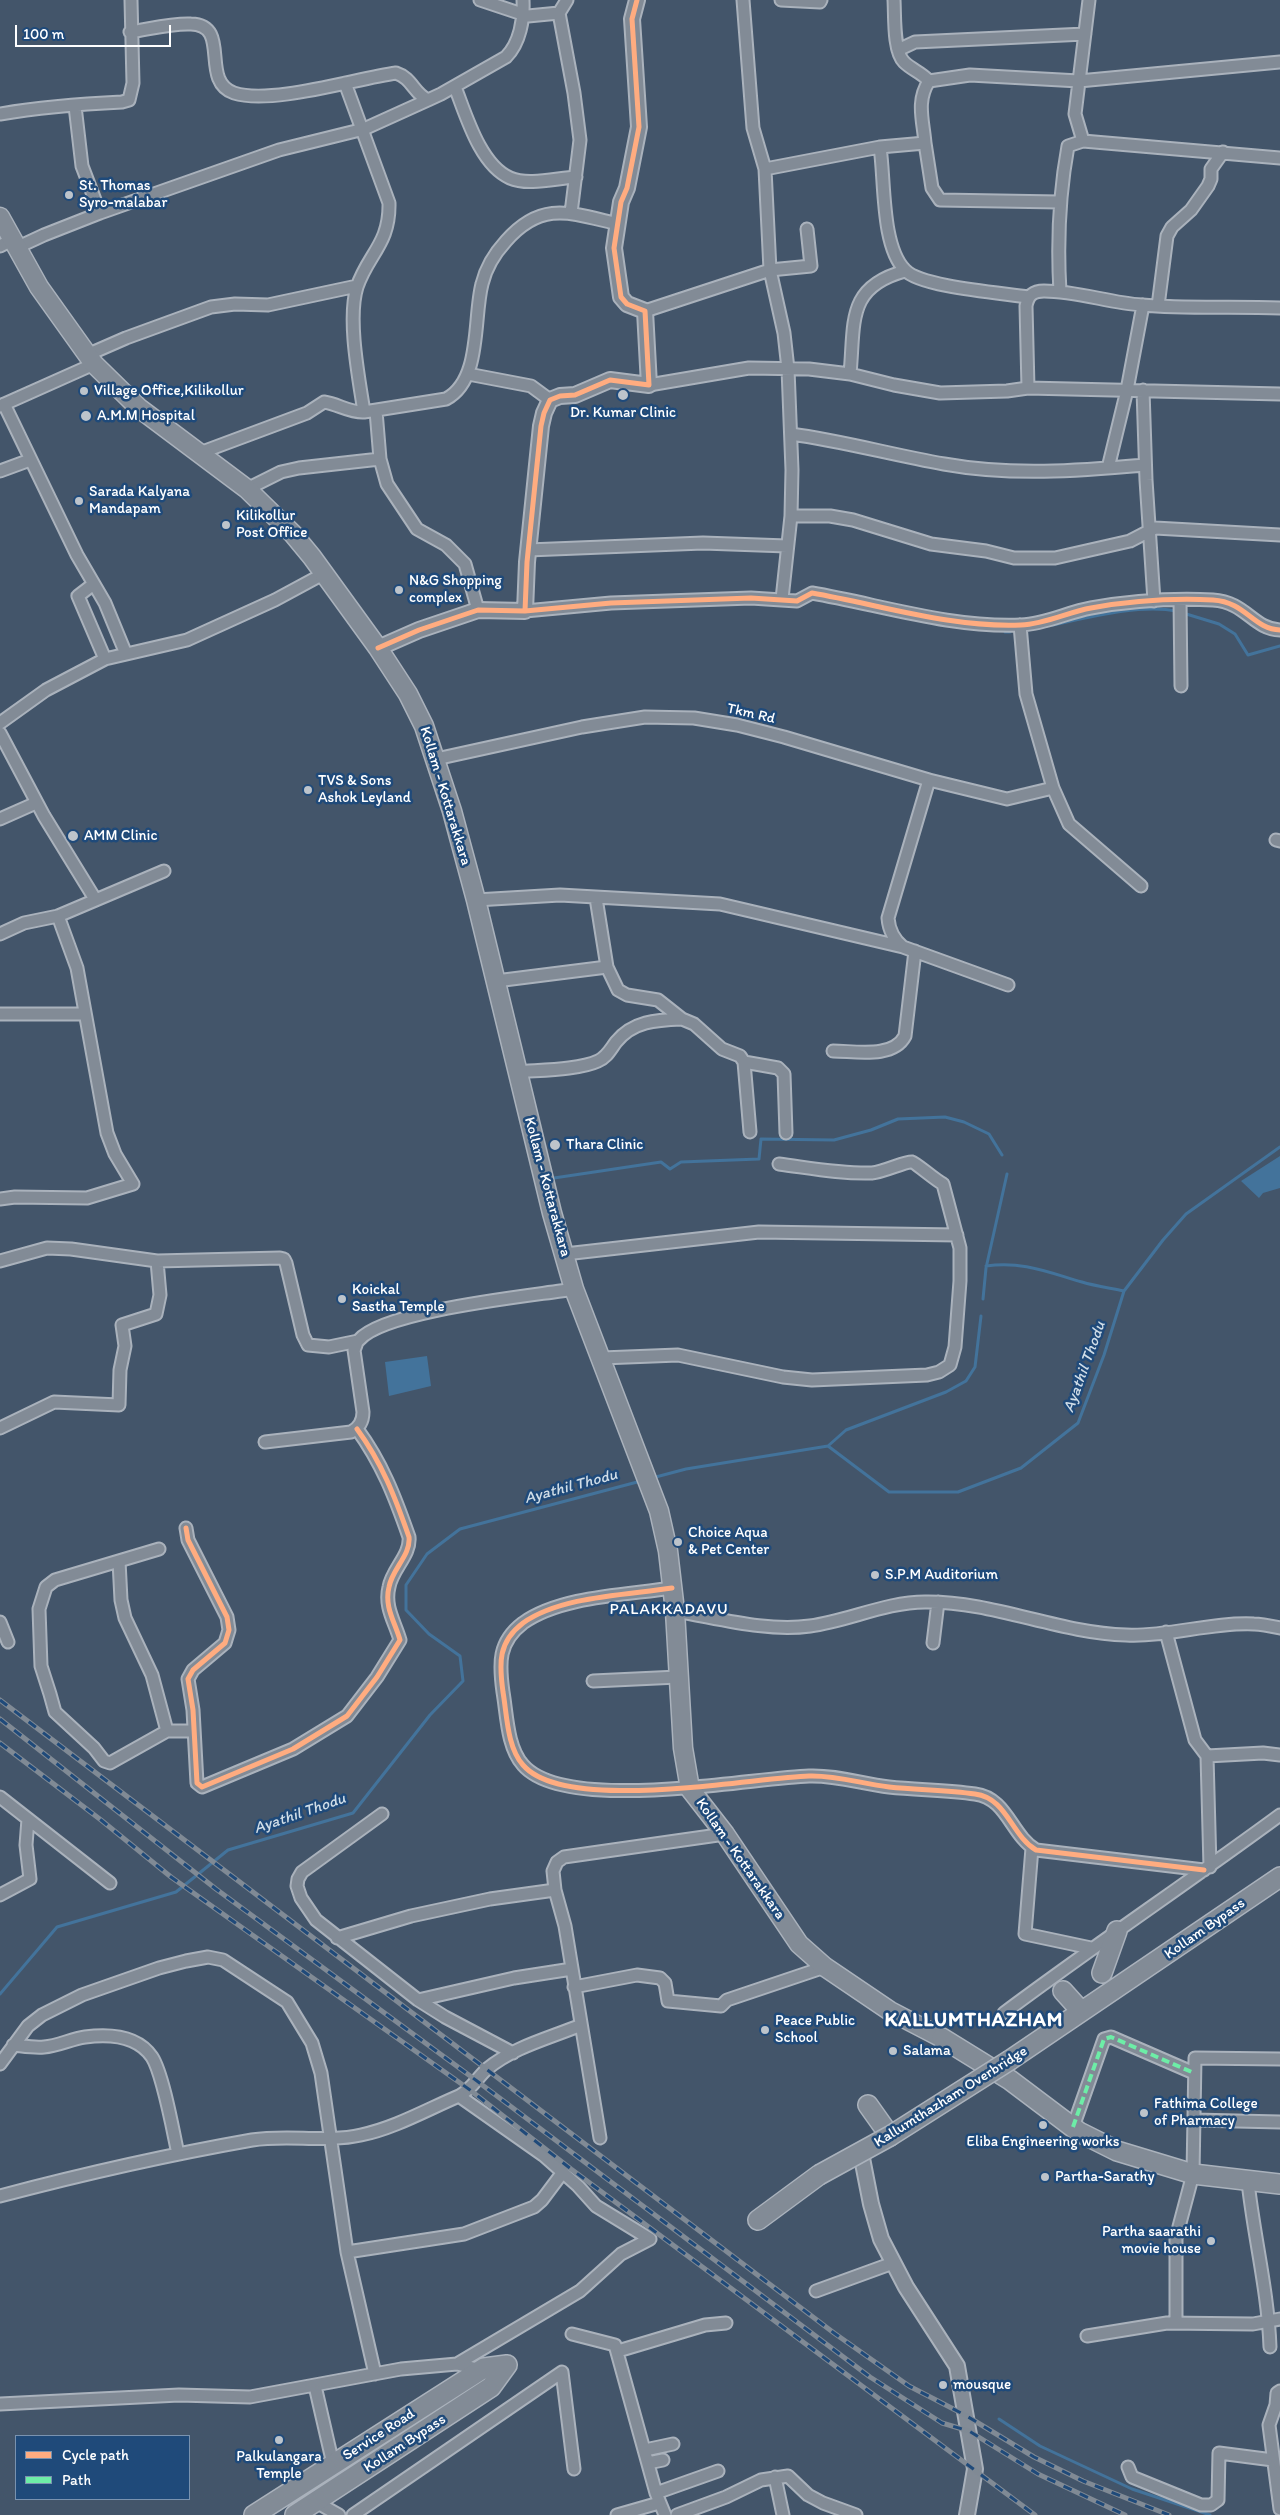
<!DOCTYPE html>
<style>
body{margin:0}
#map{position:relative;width:1280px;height:2515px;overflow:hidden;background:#43556a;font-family:Itim,sans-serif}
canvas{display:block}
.legend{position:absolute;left:15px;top:2435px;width:175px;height:65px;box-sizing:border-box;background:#1f4a7a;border:1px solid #7992af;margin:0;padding:6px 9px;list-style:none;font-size:15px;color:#fff}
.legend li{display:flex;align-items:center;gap:10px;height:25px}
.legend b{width:25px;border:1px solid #7992af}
.scale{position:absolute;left:15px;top:25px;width:156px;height:22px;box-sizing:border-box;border:2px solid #fff;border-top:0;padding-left:6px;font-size:15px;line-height:18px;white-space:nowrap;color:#fff;-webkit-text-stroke:4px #1f4a7a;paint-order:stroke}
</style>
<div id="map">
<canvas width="1280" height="2515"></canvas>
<ul class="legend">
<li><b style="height:6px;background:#ffac80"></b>Cycle path</li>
<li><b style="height:6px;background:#6deda7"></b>Path</li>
</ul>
<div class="scale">100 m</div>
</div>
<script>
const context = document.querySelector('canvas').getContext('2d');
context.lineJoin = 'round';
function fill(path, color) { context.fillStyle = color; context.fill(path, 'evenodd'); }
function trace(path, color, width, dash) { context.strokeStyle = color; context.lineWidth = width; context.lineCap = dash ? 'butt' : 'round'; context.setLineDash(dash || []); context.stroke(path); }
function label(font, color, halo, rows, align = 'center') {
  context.font = font + ' Itim,sans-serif'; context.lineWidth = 5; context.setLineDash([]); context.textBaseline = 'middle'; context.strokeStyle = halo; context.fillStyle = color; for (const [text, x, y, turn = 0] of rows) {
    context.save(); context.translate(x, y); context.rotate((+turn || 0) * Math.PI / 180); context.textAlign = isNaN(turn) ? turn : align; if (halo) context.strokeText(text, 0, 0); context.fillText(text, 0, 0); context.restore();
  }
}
const water = new Path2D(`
 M1280,1156V1188L1263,1193L1259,1198L1241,1181Z
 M427,1356L431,1386L389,1396L385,1362Z`);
const stream = new Path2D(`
 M1183,613L1219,624L1235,634L1248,655L1280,646
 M1053,625C1090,617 1139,604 1177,611
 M1005,632H1010
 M554,1178L661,1162L670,1169L681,1162L759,1159L761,1139L834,1140L871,1130L898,1119L945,1117L964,1122L989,1134L1002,1155
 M986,1266C1023,1261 1047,1272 1082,1282C1095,1286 1110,1288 1124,1291
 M983,1299L986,1268L1007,1174
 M828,1446L846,1430L946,1392L966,1381L975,1367L981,1316
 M652,1478L686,1469L828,1446L889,1492H958L1021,1468L1078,1423L1104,1355L1124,1291L1163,1240L1186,1214L1280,1147
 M0,1994L57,1927L176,1892L228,1850L353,1813L430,1715L463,1681L460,1656L429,1634L406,1610V1585L427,1554L460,1529L641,1481
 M999,2419L1040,2446L1132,2489L1210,2515`);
const minor = new Path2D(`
 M480,0L528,16L559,13L567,0
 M743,0L753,128L765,169L770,270L784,333L788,369L792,470L791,516L782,599
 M781,0L820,2L821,0
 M894,0C895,16 893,51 904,62C912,70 921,72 929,81
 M559,13L574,93L580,140L571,213
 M130,32C150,29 172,23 191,24C232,25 199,81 234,93C271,105 354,79 396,73C412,78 414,94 428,100L441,94L506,57C520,43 524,19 523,0
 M898,50L915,42L1085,34
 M345,83L389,203C390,244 368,254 357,287C347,319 359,379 364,412
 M455,87C466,115 480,165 510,178C528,186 557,178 576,177
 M0,114C41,107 81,104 122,102L129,100L133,83L131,0
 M1083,141L1280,158
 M925,143L932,188L940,200L1059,202
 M880,147C885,180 881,246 905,270C920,287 1003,293 1028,297
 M765,169L880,147L925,143C923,120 916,101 929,81L970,75L1079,81L1280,62
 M100,213L279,150L364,129L428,100
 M0,246L12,240
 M16,248L44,235L100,213L82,166L75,106
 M1060,292C1057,242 1059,195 1068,146L1083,141L1075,114L1089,0
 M1158,306L1167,236L1172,227L1191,210L1208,186L1211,179V169L1223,152
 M645,311L770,270L811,266L807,229
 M87,355L126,338L211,307L235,304L268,305L357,286
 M468,374L531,386L550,400
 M850,374C855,322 846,287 905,271
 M649,385L749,368L809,369L850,374L894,385L940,393L1007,391L1028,388L1280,394
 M1028,388L1026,306C1028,295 1033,291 1044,291C1077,291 1110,303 1142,305C1188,309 1234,306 1280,308
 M1143,390L1146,480L1154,601
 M4,404L77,555L105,603L126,654
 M0,406L94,364
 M376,411L380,459L387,484L417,529L446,545L465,564L478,610
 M791,434C843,441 892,455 944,464C1011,476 1077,471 1145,465
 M197,454L307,413L324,402C338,404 350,413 364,412L446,399C482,380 473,318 482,284C486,267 495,253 506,241C542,200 571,213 618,224
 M1108,468L1127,390L1143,305
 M0,471L30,460
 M247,489L281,472L299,468L380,459
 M791,516H830L853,520L931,544L986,551L1014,558H1055L1130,541L1155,528L1280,535
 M528,550L703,543L787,546
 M91,586L78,596L105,659
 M1180,600L1181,686
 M525,611L611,603L751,598L797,601L812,593C881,605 951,628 1021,625C1046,624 1068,612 1091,608C1130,601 1173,598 1213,600C1246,602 1253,629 1280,630
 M1020,625L1026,694L1053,788L1069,824L1141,886
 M0,723L46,690L105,659L187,640L275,600L325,573
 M0,733L44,816L95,899
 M436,759L582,727L645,717L694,718L737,725L784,737L929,780L1007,799L1053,788
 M929,780L888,918C889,930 893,939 903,947L1008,985
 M0,819L36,803
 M1276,840L1280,841
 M596,898L607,967L618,990L627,995L658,1000L682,1019L694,1024L722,1049L740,1056L744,1062L750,1132
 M476,900L560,895L720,904L903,947
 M0,934L24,923L58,916L164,871
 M496,981L607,967
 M0,1014H85
 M833,1051C855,1051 893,1059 905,1036L915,951
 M744,1062L778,1068L784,1074L786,1133
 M517,1072C539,1070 579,1070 598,1061C607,1057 610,1050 616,1042C633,1021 656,1020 682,1019
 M0,1199L15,1197L87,1198L133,1184L115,1154L107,1133L77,968L58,916
 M565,1254L759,1232L957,1235
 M0,1261L47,1248L71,1249L157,1261L280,1258L284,1259L286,1263L303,1335L308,1345L329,1347L358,1341
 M602,1358L678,1355L783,1377L812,1380L927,1375L939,1372L950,1365L955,1347L960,1281V1248L943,1184C935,1180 916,1163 912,1162C906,1161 884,1172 872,1173C841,1174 810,1168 779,1164
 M0,1428L54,1402L119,1405L120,1370L125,1346L122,1325L156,1314L160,1295L157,1261
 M265,1442L351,1432C359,1428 363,1421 363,1412L354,1350C356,1347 356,1342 359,1340C385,1310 531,1296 574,1289
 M186,1528L188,1540L227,1617L229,1630L225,1643L193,1670L188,1679L193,1710L197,1783L202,1787L293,1749L347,1716L377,1677L400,1640C395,1622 384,1607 389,1587C392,1569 411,1555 409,1537C395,1497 382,1463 357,1429
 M159,1549L55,1580L46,1587L39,1609L41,1666L50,1694L55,1712L94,1748L104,1761L110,1763L167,1731H193
 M119,1561L121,1600L125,1618L152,1675L167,1731
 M672,1588C627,1595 561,1596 523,1623C498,1642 499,1663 503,1692C507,1715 507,1747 523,1765C565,1814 749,1778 809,1776C837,1775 862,1784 889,1787C918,1790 947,1790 975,1794C1007,1798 1011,1835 1036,1850L1204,1870
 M675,1611C718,1618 766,1632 810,1626C848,1621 886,1602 925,1602C993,1601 1058,1633 1126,1635C1168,1637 1211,1622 1254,1624C1262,1624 1271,1626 1280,1628
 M0,1622L8,1642
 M1166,1632L1195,1740L1207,1756L1210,1867
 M933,1643L938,1602
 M593,1681L678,1677
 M1207,1756L1263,1753L1280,1755
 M0,1797L110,1883
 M382,1814L302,1872L298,1879L297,1886L301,1898L316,1920L418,2000L445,2017L513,2053
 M1032,1848L1025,1934L1091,1948
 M0,1895L30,1879L26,1845L28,1819
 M337,1938L411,1916L490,1899L555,1890
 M574,1987L637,1975L660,1978L665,1983L668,2001L721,2006L727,2000L825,1967
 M418,2000L514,1978L572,1969
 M1004,2013C1095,1945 1189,1882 1280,1815
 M13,2045C23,2046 34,2048 44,2047C58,2046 71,2039 85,2037C108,2034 137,2035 152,2057C163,2074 173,2131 178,2154
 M0,2064L28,2026L42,2015L82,1995L159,1968L186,1961L208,1957L223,1960L287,2002L312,2043L321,2073L347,2252L375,2374
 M1194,2120L1280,2122
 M1073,2127L1104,2039L1111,2037L1194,2073
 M600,2138L565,1926L555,1890L553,1871L557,1862L564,1857L725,1834
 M1248,2182C1254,2237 1268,2291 1270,2347
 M0,2196C83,2174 167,2155 252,2140C288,2134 325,2143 361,2135C395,2128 428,2109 459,2096C472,2089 477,2078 487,2069C513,2047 550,2038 581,2025
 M347,2252L464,2234L534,2207L542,2200L563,2172
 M816,2291L893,2263
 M1176,2323V2238L1193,2174L1195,2058L1280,2059
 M572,2334L615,2345L656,2493L665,2515
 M1087,2336L1167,2323L1253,2324L1280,2319
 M618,2351L705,2325L726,2323
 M457,2364L580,2291L621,2254L650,2239L596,2206L578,2186L543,2155L459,2096
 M315,2386L333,2464
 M1280,2391L1277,2393L1276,2405L1269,2425L1280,2509
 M0,2404L179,2395L250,2397L401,2369L457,2364L481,2370
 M645,2450L673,2444
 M648,2463L663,2460
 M1128,2467L1132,2477L1201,2505H1211L1218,2500L1219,2453L1273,2460
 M775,2477L783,2515
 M656,2493L718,2471
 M316,2502L339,2515
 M353,2515L562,2372L574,2469
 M617,2515L659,2503
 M677,2515L726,2497L761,2480L788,2476L808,2495L823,2503L856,2515`);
const tertiary = new Path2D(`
 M378,648L419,630L478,610L525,611L527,562L541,426L544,413L550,400L560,396L575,395L610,380L649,385L645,311L627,304L621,297L614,248L621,202L627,188L639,127L632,19L637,0
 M861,2153L871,2204L881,2239L906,2287L957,2366L975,2469L967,2515`);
const primary = new Path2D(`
 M0,217L39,287L94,364L139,408L247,489L293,534L312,557L378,648L408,694L424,726L452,811L476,900L552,1213L574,1289L659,1511L668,1551L675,1611L683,1748L690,1789L725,1834L799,1944L825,1967L890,2011L942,2038`);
const trunk = new Path2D(`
 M1102,1973L1117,1931
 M1063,1991L1081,2011
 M942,2038L1010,2080L1079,2132L1117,2151L1193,2174L1280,2184
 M1010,2060L1280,1877
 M868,2105L890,2136
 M758,2220L819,2175
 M254,2515L484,2368L507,2365
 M295,2515L491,2387L507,2365`);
const rail = new Path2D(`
 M0,1700L834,2333L909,2386L965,2415L1034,2457L1083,2481L1169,2515
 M0,1719L216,1889L477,2081L870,2377L942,2423L969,2431L1038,2474L1125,2515
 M0,1743L101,1820L171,1877L470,2090L571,2169L1035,2515`);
const trunkBridge = new Path2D(`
 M819,2175L890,2136L1010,2060`);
const quiet = new Path2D(`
 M1073,2127L1104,2039L1111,2037L1194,2073`);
const cycleway = new Path2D(`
 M525,611L611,603L751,598L797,601L812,593C881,605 951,628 1021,625C1046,624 1068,612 1091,608C1130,601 1173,598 1213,600C1246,602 1253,629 1280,630
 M378,648L419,630L478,610L525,611L527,562L541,426L544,413L550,400L560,396L575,395L610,380L649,385L645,311L627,304L621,297L614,248L621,202L627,188L639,127L632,19L637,0
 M186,1528L188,1540L227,1617L229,1630L225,1643L193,1670L188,1679L193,1710L197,1783L202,1787L293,1749L347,1716L377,1677L400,1640C395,1622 384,1607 389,1587C392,1569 411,1555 409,1537C395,1497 382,1463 357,1429
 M672,1588C627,1595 561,1596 523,1623C498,1642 499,1663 503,1692C507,1715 507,1747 523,1765C565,1814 749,1778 809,1776C837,1775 862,1784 889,1787C918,1790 947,1790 975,1794C1007,1798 1011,1835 1036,1850L1204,1870`);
const markers = [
 [69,195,5,"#bdc4cb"],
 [84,391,5,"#bdc4cb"],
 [623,395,6,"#bdc4cb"],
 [86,416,6,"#bdc4cb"],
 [79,501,5,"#bdc4cb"],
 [226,525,5,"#bdc4cb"],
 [399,590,5,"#bdc4cb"],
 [308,790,5,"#bdc4cb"],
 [73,836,6,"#bdc4cb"],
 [555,1145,6,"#bdc4cb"],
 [342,1299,5,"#bdc4cb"],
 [678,1542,5,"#bdc4cb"],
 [875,1575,5,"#bdc4cb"],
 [765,2030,5,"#bdc4cb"],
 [893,2051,5,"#bdc4cb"],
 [1144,2113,5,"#bdc4cb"],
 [1043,2125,5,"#bdc4cb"],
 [1045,2177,5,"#bdc4cb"],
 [1211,2241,5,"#bdc4cb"],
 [943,2385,5,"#bdc4cb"],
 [279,2440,5,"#bdc4cb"]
];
const poiNames = [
 ["St. Thomas",79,186],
 ["Syro-malabar",79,203],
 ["Village Office,Kilikollur",94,391],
 ["Dr. Kumar Clinic",623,413,"center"],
 ["A.M.M Hospital",97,416],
 ["Sarada Kalyana",89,492],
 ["Mandapam",89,509],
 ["Kilikollur",236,516],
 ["Post Office",236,533],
 ["N&G Shopping",409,581],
 ["complex",409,598],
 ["TVS & Sons",318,781],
 ["Ashok Leyland",318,798],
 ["AMM Clinic",84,836],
 ["Thara Clinic",566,1145],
 ["Koickal",352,1290],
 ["Sastha Temple",352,1307],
 ["Choice Aqua",688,1533],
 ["& Pet Center",688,1550],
 ["S.P.M Auditorium",885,1575],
 ["Peace Public",775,2021],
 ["School",775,2038],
 ["Salama",903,2051],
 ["Fathima College",1154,2104],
 ["of Pharmacy",1154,2121],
 ["Eliba Engineering works",1043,2142,"center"],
 ["Partha-Sarathy",1055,2177],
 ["Partha saarathi",1201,2232,"right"],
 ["movie house",1201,2249,"right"],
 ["mousque",953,2385],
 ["Palkulangara",279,2457,"center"],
 ["Temple",279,2474,"center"]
];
const streetNames = [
 ["Tkm Rd",751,714,13],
 ["Kollam - Kottarakkara",445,796,73],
 ["Kollam - Kottarakkara",547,1187,75],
 ["Kollam - Kottarakkara",740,1859,55],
 ["Kollam Bypass",1205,1929,-35],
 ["Kallumthazham Overbridge",951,2097,-32],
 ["Service Road",379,2435,-33],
 ["Kollam Bypass",405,2444,-33]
];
const waterNames = [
 ["Ayathil Thodu",1085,1367,-70],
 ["Ayathil Thodu",571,1487,-15],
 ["Ayathil Thodu",300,1814,-19]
];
const neighbourhoodNames = [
 ["PALAKKADAVU",669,1610]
];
const districtNames = [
 ["KALLUMTHAZHAM",974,2021]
];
fill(water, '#43739b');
trace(stream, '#43739b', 3);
trace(minor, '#aab2bc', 15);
trace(tertiary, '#aab2bc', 18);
trace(primary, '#aab2bc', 21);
trace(trunk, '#aab2bc', 22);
trace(minor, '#828b96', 11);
trace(tertiary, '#828b96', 14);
trace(primary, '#828b96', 18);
trace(trunk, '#828b96', 19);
trace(rail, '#808a95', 5);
trace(rail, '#1f4a7a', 3, [9]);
trace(trunkBridge, '#aab2bc', 22, []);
trace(trunkBridge, '#828b96', 19);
trace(quiet, '#6deda7', 4, [8, 4]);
trace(cycleway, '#ffac80', 5);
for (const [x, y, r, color] of markers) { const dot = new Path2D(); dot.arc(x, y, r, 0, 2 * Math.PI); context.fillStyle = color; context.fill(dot); trace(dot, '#1f4a7a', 2); }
label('15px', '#fff', '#1f4a7a', poiNames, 'left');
label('15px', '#fff', '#1f4a7a', streetNames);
label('italic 16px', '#d0dde7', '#1f4a7a', waterNames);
context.letterSpacing = '1px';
label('16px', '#fff', '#1f4a7a', neighbourhoodNames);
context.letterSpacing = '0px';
context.letterSpacing = '1px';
label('bold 20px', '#fff', '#1f4a7a', districtNames);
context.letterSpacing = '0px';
</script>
